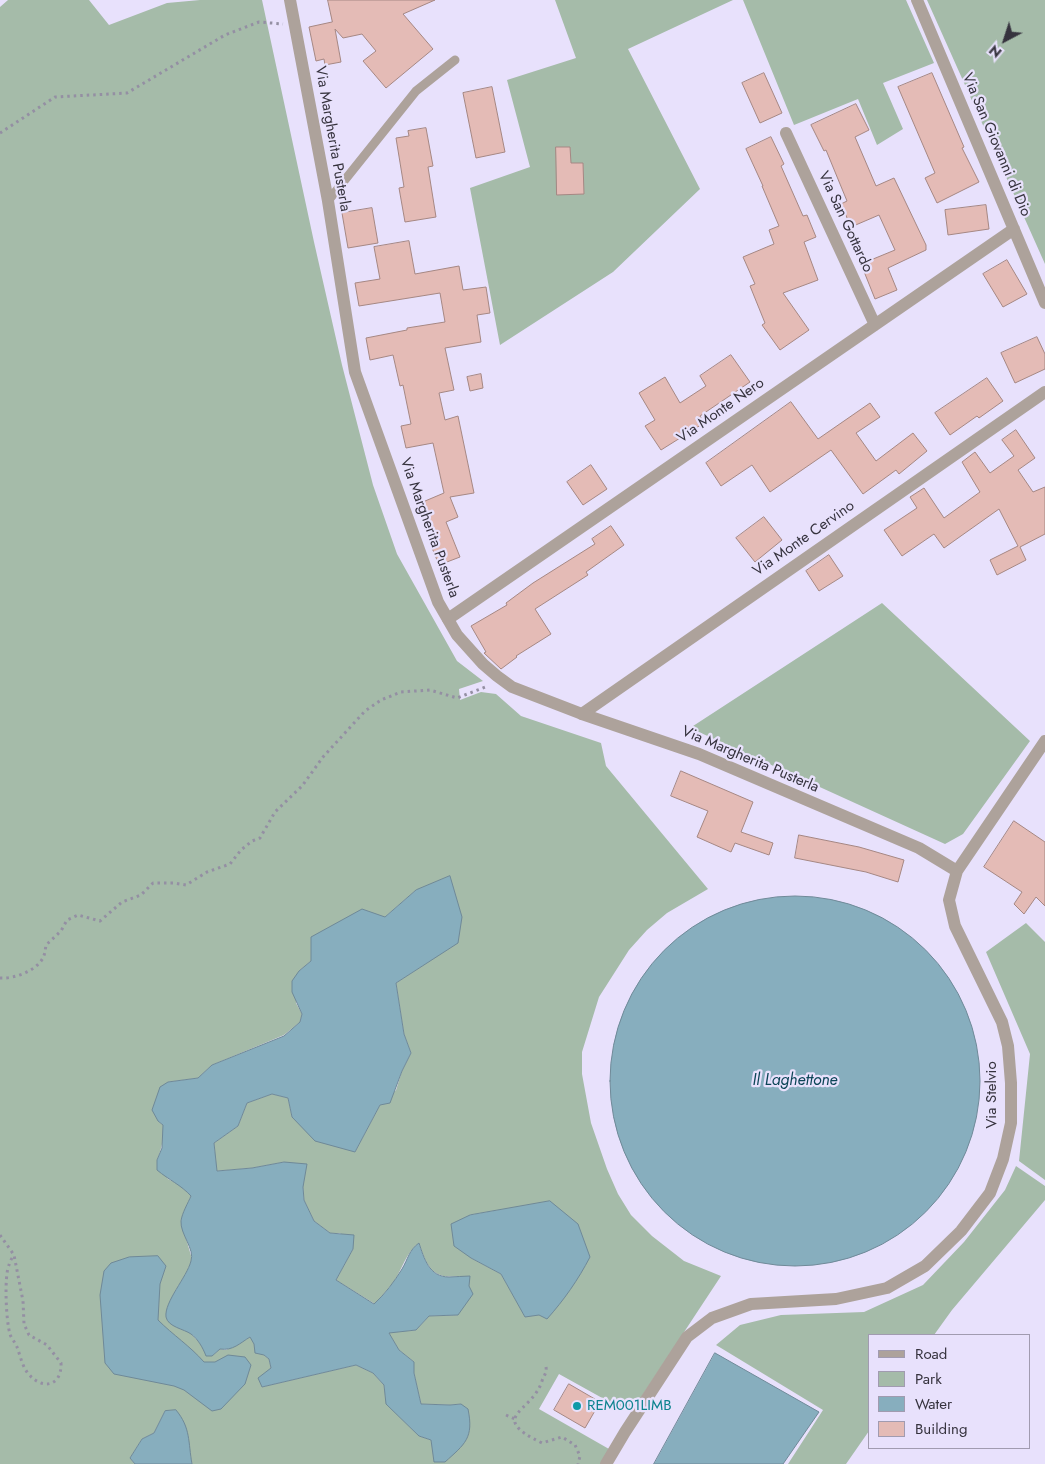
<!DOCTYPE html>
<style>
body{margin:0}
#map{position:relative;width:1045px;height:1464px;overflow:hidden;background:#e8e1fc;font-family:Jost,sans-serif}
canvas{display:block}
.legend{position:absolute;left:868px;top:1334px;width:162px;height:115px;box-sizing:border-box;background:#e8e1fc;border:1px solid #a19bb0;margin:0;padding:6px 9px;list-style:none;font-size:15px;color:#36333e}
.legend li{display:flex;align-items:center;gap:10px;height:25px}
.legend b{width:25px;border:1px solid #a19bb0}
.north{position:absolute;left:980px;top:15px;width:50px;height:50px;-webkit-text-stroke:4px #e8e1fc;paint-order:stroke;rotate:220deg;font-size:14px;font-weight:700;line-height:20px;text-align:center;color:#36333e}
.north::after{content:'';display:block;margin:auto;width:18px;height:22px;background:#36333e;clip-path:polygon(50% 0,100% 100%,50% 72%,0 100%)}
</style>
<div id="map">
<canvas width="1045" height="1464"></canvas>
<ul class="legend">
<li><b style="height:6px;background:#ada29b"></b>Road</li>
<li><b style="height:14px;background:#a5bba9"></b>Park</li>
<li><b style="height:14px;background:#87aebe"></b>Water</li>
<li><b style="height:14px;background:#e4bbb6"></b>Building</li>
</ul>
<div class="north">N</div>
</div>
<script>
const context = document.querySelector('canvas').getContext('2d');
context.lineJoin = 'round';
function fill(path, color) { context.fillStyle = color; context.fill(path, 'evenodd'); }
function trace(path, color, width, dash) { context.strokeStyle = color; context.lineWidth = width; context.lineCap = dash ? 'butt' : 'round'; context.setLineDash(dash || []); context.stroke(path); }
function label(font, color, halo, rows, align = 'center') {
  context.font = font + ' Jost,sans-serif'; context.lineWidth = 4.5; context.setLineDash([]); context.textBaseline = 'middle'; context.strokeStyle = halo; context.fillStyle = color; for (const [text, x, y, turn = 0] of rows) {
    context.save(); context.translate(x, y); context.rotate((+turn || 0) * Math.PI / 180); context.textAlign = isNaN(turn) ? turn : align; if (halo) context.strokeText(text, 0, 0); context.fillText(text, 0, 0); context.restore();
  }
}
const green = new Path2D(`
 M8,0H89L109,25L167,3L200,0H262L314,242L342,365L373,485L397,554L457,661L483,681L459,689L460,700L481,692L496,694L521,716L601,743L606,766L708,889L667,913L647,930L629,950L599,997L582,1052V1074L591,1123L607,1169L618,1194L631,1215L652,1236L684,1261L721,1276L634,1408L622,1409L559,1374L539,1409L609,1449L601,1464H192L190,1454L165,1411L154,1433L142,1439L130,1458L135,1464H0V7ZM416,890L458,942L396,983L404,1034L411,1053L402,1071L396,1090L380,1105L355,1152L292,1117L288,1098L272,1094L247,1103L238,1126L214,1143L216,1171L252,1168L284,1162L303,1187L304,1200L314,1221L330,1233H340L353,1249L336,1280L375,1304C381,1297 387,1290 393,1283C402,1270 406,1252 419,1243C426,1264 432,1280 457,1276L458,1315L429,1316L416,1330L388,1332L399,1350L414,1362V1373L421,1404L450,1405L461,1404L431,1440L419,1436L387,1404L384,1385L373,1373L356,1365L262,1387L271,1368L269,1359L264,1355L250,1337L226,1350L220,1349L212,1356L168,1309L176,1290L188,1270L192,1259L181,1221L191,1196L180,1185L168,1179L157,1160C162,1148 164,1138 163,1125L158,1121L168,1082L198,1078L212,1065L284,1035L300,1022L302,1014L296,1003L299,971L311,961L385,917ZM501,1210L525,1316L501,1274L471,1258L470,1215Z
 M555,0H733L628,49L700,189L613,272L500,345L470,188L530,167L507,80L576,58Z
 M743,0H906L934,63L883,83L903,129L877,145L858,99L794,125Z
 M927,0H1045V264Z
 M882,603L1030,741L963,834L945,844L690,728Z
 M1026,923L1045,942V1180L1019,1161L1030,1054L986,952Z
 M1016,1166L1045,1186V1200L952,1310L934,1335H869V1431L846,1464H788L823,1410L716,1345L740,1325L781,1315L864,1312L923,1285L964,1242L1005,1190Z`);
const water = new Path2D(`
 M450,876L462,917L458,943L396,983L404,1034L411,1053L402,1071L390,1103L380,1105L355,1152L315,1141L292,1117L288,1098L272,1094L247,1103L238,1126L214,1143L217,1171L252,1168L284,1162L307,1164L303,1187L304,1200L314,1221L330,1233L354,1235L353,1249L336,1280L374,1304C385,1294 394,1282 402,1269C408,1259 409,1250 419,1243C424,1258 429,1277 449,1277C456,1277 463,1276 470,1276L469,1286L473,1294L458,1315L429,1316L416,1330L389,1333L399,1350L414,1362V1373L421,1404L450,1405L461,1404L468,1409C474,1438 465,1444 445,1462H434L431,1440L419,1436L386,1404L384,1385L373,1373L356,1365L262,1387L258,1378L271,1368L269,1359L264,1355L255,1353L254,1344L250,1337C240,1343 233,1351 220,1349L212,1356H206C203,1348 198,1339 191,1334C184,1329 168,1327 166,1317C164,1302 187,1277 191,1261C195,1249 180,1234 181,1221C182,1213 188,1203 191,1196C181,1185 169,1180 157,1170V1160L162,1148L163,1125L158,1121L152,1110L160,1087L168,1082L198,1078L212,1065L284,1036L300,1022L302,1014L292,992V981L299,971L311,961V937L362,909L385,917L416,890Z
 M610 1081a185 185 0 1 1 370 0a185 185 0 1 1-370 0Z
 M550,1201L578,1224L590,1257C578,1280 564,1300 547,1319L539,1315L525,1317L501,1274L471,1258L454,1246L451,1224L470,1215Z
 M158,1256L166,1266L160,1284L158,1320C173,1335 190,1346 204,1362H215L228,1355L245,1357L251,1365L245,1384L221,1409L212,1411L184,1390L174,1386L114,1374L105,1363L100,1295L104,1271L111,1263L129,1257Z
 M715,1353L819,1412L783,1464H654Z
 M176,1410C191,1428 188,1442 192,1464H135L130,1458L142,1439L154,1433L165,1411Z`);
const building = new Path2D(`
 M328,0H435L403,14L433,49L386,88L363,61L376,51L362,34L343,38L335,29L341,62L325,65L324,59L316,61L309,27L332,22Z
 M764,73L782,113L760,123L742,83Z
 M932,73L964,147L962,148L979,182L937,203L925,178L935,173L898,87Z
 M492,87L505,152L476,158L463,93Z
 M856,104L869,130L855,137L876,186L894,178L926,245V250L888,268L897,290L875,299L861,264L895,250L879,215L851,227L841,204L847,201L826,150L824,151L811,125Z
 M426,128L433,166L428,167L436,217L405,222L399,188L404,187L396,138L409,136L408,131Z
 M771,137L784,164L781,166L803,216L807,215L816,237L804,242L818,280L783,293L809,330L780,350L762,325L765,323L750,286L755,284L743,257L774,244L769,230L779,226L762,186H763L746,149Z
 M556,147H570L571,163H583L584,194L557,195Z
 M986,205L989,229L948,235L945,210Z
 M372,208L378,243L348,248L342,213Z
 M409,241L415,274L459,266L463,290L486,287L490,313L477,315L481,342L445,348L454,390L439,393L445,420L458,416L474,493L450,497L458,517L446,522L460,557L439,565L430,543L433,541L418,504L444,493L433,443L406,448L401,426L411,424L403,385L400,386L393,355L370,360L366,338L407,330V328L445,322L440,293L359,306L355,283L380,279L374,247Z
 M1007,260L1027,294L1003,307L983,274Z
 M1037,337L1045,354V369L1015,383L1001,353Z
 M731,355L750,382L700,416L704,423L661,450L645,426L655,420L639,393L665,377L680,403L706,386L700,376Z
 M481,374L483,388L470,391L467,377Z
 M987,378L1003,401L979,418L977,416L950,435L935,413Z
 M791,402L818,439L870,403L880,417L856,433L876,461L913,433L927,451L899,474L896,470L863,494L831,450L770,492L752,465L721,486L706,463Z
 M1016,430L1035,458L1018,470L1033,492L1045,487V534L1020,547L1026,560L997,575L990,560L1018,546L999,509L944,548L934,534L902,556L884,530L917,508L910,497L924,488L944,518L980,492L962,462L975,452L990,473L1014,456L1002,440Z
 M591,465L607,489L583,505L567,482Z
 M764,517L782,540L755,562L736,538Z
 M611,526L624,545L586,572L588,575L535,609L551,634L516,656L517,657L501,669L484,653L486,652L471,626L507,605L506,603L533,583L595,544L592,539Z
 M829,555L843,576L819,591L806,571Z
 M681,771L753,802L741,832L773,843L769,855L735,843L731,852L697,837L708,811L671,796Z
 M1014,821L1045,842V906L1036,897L1024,914L1014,904L1022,892L984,867Z
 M799,835L859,847L904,860L898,882L866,872L795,858Z
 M569,1384L600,1402L585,1428L554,1410Z`);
const path = new Path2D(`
 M0,133L55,97L127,93L225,35L259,22L283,24
 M0,978C13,979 33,972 41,961C45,956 45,951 46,945L61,931L67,920L78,915L100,921L122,902L141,895L153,883H174L186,885L207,872L230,864L241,850L252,841L260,838L275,812L302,786L323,757L365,711L381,700L401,692L430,690L457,698L488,686
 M0,1235L14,1255L23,1301L24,1324L29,1335L47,1345L61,1363C62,1388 40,1390 27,1372C22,1365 20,1355 17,1347C15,1342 11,1338 10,1334C6,1321 4,1276 9,1265C10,1261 12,1258 14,1255
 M546,1367C547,1373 544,1375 542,1381C532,1413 486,1416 542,1443L562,1437L575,1445L580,1456L578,1464
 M506,1415L515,1419`);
const service = new Path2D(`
 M328,201L416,91L455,60`);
const minor = new Path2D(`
 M917,0L1045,303
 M786,133L875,325
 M448,619L1014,229
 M582,714L1045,392`);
const tertiary = new Path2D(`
 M290,0L328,201L355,372L438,602L457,635L483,664L497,676L512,687L582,714L699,754L919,848L957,871
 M606,1464L625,1432L687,1337L712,1318L751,1304L836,1299L887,1288L925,1266L961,1231L990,1193L1003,1159L1011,1123V1083L1008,1046L1002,1022L955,926L949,900L957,871L1045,741`);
const markers = [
 [577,1406,5,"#0f9aa8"]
];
const streetNames = [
 ["Via Margherita Pusterla",332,139,80],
 ["Via San Giovanni di Dio",996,145,67],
 ["Via San Gottardo",845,222,65],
 ["Via Monte Nero",721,411,-35],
 ["Via Margherita Pusterla",429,528,70],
 ["Via Monte Cervino",804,539,-35],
 ["Via Margherita Pusterla",750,760,23],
 ["Via Stelvio",992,1095,-90]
];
const cultureNames = [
 ["REM001LIMB",587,1406]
];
const waterNames = [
 ["Il Laghettone",795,1081]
];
fill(green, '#a5bba9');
fill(water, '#87aebe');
trace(water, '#6f8998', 1);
fill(building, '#e4bbb6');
trace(building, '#a58783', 1);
trace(path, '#948fa3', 3, [2.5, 4]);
trace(service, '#ada29b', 9);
trace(minor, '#ada29b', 12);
trace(tertiary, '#ada29b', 12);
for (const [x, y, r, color] of markers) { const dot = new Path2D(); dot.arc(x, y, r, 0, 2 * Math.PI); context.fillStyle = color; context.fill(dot); trace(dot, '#e8e1fc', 2); }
label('15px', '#36333e', '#e8e1fc', streetNames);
label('15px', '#0d838f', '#e8e1fc', cultureNames, 'left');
label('italic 16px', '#0c4557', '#e8e1fc', waterNames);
</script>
